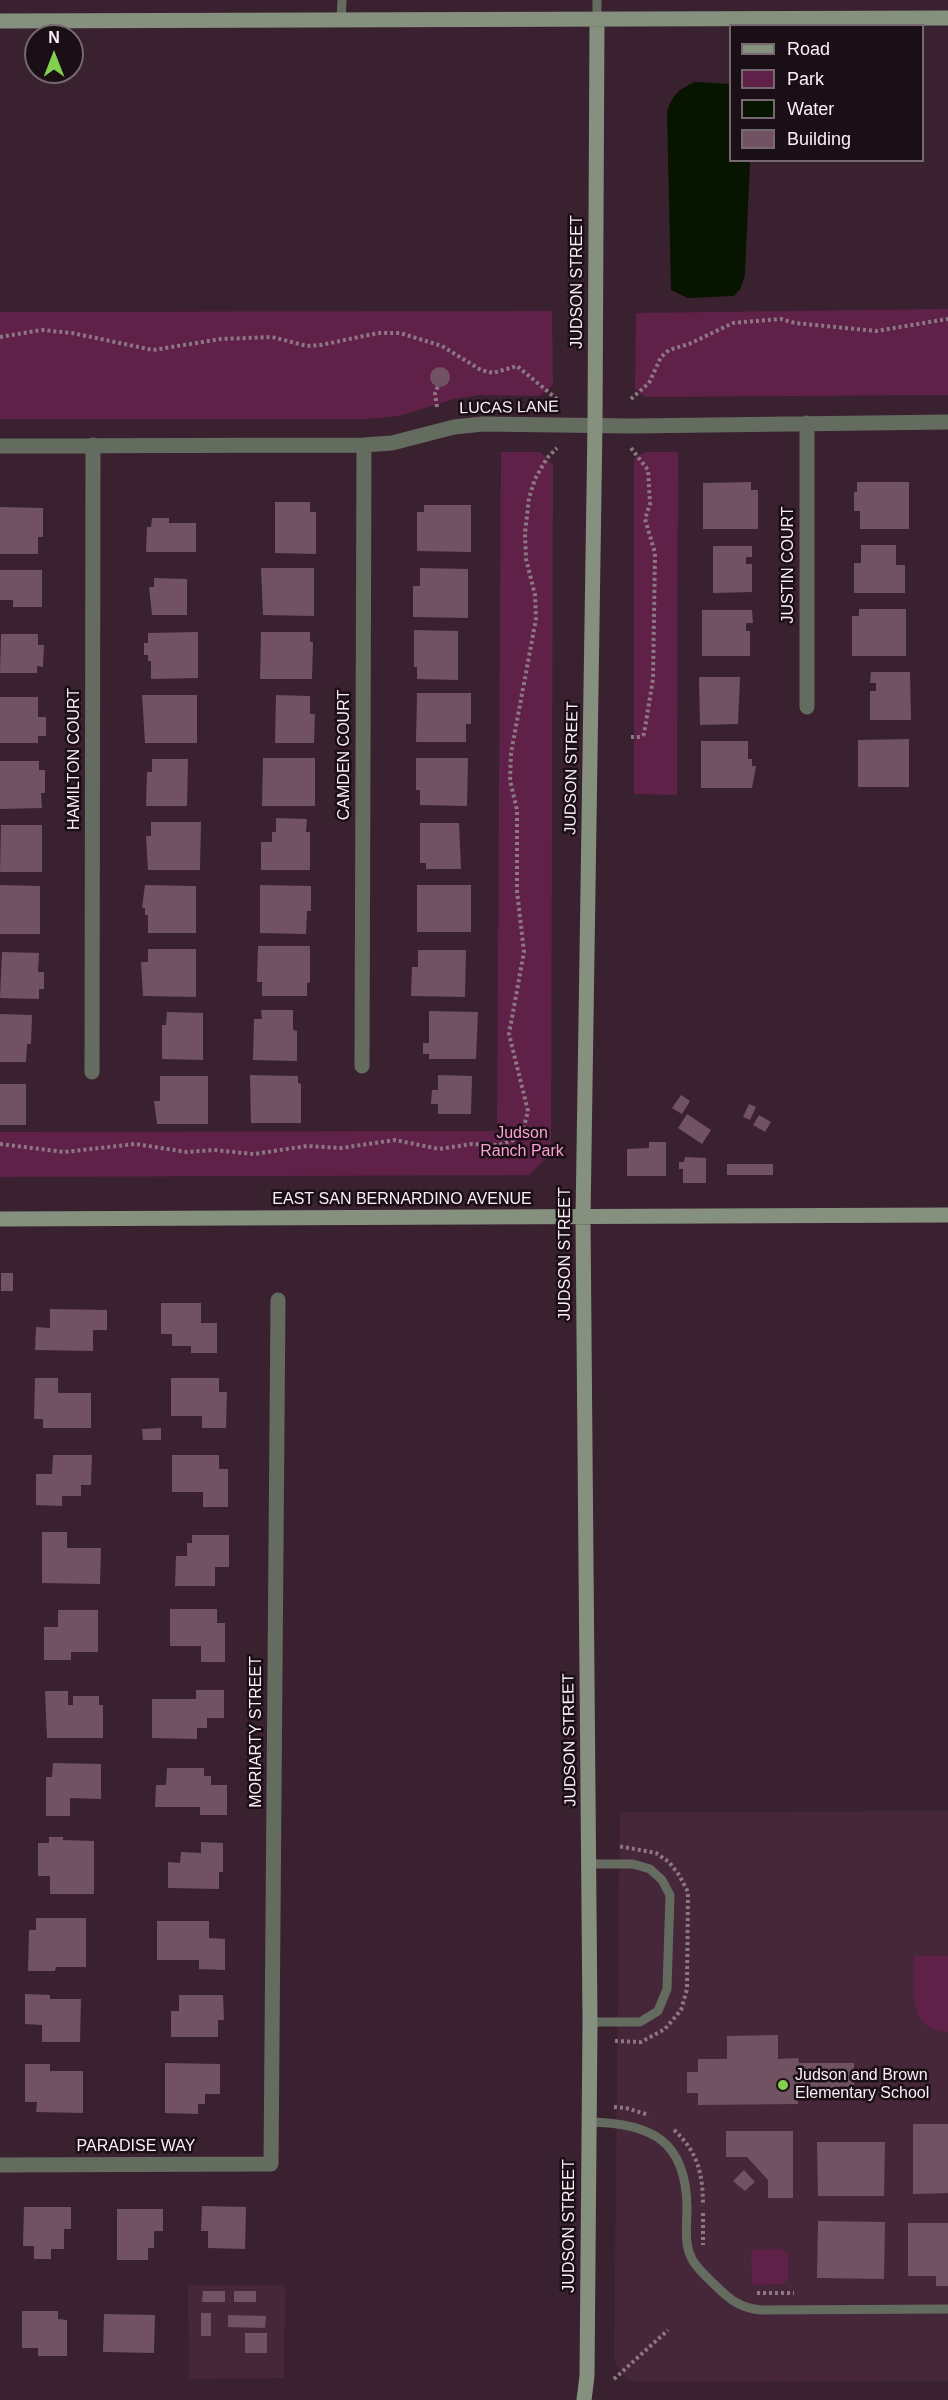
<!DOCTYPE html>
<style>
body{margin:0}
#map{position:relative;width:948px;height:2400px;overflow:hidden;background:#3a2130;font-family:Helvetica,sans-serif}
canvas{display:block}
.legend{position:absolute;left:729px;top:24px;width:195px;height:138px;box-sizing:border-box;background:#1a0f15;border:2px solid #75686f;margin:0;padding:8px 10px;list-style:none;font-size:18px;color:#fdeef6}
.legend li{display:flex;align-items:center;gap:12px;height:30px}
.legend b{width:30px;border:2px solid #75686f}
.north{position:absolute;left:24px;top:24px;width:60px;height:60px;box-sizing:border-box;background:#1a0f15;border:2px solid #75686f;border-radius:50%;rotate:0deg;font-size:16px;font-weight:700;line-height:24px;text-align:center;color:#fdeef6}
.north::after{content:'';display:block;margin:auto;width:21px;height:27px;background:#83d04e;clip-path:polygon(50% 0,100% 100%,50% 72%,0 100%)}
</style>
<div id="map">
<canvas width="948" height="2400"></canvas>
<ul class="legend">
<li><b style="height:8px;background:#85917e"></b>Road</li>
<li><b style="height:16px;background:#602149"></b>Park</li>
<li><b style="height:16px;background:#061400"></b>Water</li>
<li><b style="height:16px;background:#705263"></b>Building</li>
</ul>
<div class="north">N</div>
</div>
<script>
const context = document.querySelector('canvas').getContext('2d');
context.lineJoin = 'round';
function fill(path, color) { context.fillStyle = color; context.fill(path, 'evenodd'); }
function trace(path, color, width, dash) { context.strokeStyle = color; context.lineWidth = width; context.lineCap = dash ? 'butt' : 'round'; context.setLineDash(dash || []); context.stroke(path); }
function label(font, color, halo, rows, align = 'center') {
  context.font = font + ' Helvetica,sans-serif'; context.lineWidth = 5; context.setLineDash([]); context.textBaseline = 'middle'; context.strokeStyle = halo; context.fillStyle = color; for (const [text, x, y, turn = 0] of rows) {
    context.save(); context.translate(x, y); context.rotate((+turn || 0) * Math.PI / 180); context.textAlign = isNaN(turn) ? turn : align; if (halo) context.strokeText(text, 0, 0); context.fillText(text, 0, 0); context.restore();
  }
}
const built = new Path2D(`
 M948,1811V2381L635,2382L627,2379L616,2365L614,2358L620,1812Z
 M188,2285H285L284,2378L189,2379Z`);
const green = new Path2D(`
 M948,309V395L645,397L635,389L636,313Z
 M552,311L553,385L540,396L481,395L454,399L399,416L367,419H0V312Z
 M501,452H540L553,465L551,1154L529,1175L0,1177V1132L497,1131Z
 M645,452H678L677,795L634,794V458Z
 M914,1956H948V2032C906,2030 914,1986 914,1956Z
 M782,2249L788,2255V2280L783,2284L752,2285L751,2250Z`);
const water = new Path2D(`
 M695,82L730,84V160L750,161L745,274L741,288L734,296L688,298L671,290L667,112C672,95 679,89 695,82Z`);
const building = new Path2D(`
 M430 377a10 10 0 1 1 20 0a10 10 0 1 1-20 0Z
 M751,482V490H758V529H703V483Z
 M857,482H909V529H860V511H854V492H857Z
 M275,502H310V512H316V554L275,553Z
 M424,505H471V552L417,551V512H424Z
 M0,507L43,508V537H38V554H0Z
 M152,518H169V523H196V552H146L147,527H151Z
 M861,545H896V565H905V593H854V563H861Z
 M713,546H752V557H746V564H752V592L713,593Z
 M261,568H314V616L263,615Z
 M420,568L468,569V618L413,617V586H420Z
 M0,570H42V607H13V600H0Z
 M154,578L187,579V615H152L149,587H154Z
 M859,609H906V656H852V616H859Z
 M702,610H752L753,623H746V631H750V656H702Z
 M414,630L458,631V680L417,679V667H414Z
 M198,632V678L151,679V661H148V655H144V643H148V633Z
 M261,632H310V642H313L312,679H260Z
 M1,634H38V645H44L43,667L37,666V673H0Z
 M871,672H910L911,720H870V691H876V683H870Z
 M699,677H740L738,724L700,725Z
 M417,693H471V724H466V742H416Z
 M142,695H197V743H145Z
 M276,695L310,696V714H315L314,743H275Z
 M0,697H38V717H46V736H38V743H0Z
 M909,739V787H858V740Z
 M701,741H748V759H752V766H756L752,788H701Z
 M263,758H315V806H262Z
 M416,758H468L467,806L420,805V790H416Z
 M152,759H188L187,806H146L147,772H152Z
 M0,761H39V770H45V793H41L42,808L0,809Z
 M276,818L307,819L306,832H310V870H261V842H272V832H276Z
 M151,822H201L200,870H148L146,836H151Z
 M420,823H459L461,869H426V863H420Z
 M1,825H42V872H0Z
 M0,885L40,886V934H0Z
 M145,885L196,886V933H148V915H145V908H142Z
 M260,885L311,886V911H307L306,934L260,933Z
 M417,885H471V932H417Z
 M258,946H310V982L307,983V996H262V982H257Z
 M148,949H196V997L143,996L141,962H148Z
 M418,950H466L465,997L411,996L412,967H418Z
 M2,952L39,953L38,972H44V989H39V999L0,998Z
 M261,1010H293V1030L297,1031V1061L253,1060L254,1019H262Z
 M429,1011L478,1012L476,1059H429V1054H423V1043H429Z
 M167,1012L203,1013V1060L162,1059V1025H166Z
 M0,1014L32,1015L31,1044H27L26,1062H0Z
 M250,1075L298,1076V1083L301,1084V1123H251Z
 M438,1075L472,1076L471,1114H438V1104H431L432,1090H438Z
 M160,1076H208V1124H157L154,1101H160Z
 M0,1084H26V1125H0Z
 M681,1095L690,1101L682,1114L672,1108Z
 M749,1104L756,1107L750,1120L743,1117Z
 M687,1114L711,1130L702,1144L678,1128Z
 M759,1115L771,1122L765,1132L753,1125Z
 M649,1142H666V1176H627V1149L649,1148Z
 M685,1157L706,1158V1183H683V1169H679V1162H684Z
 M727,1164H773V1175H727Z
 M1,1273H13V1291H1Z
 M161,1303H201V1323H217V1353H191V1346H172V1334H161Z
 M50,1309L107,1310V1330H93V1351L35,1350L36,1327L50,1328Z
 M35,1378H58V1393H91V1428H43V1419H34Z
 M171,1378H219V1392H227L226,1428H202V1416H171Z
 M161,1428V1440H143L142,1429Z
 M53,1455H92L91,1485H81V1496H62V1506L36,1505V1474H52Z
 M172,1455H219V1469H228V1507H203V1492H172Z
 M42,1532H67V1548H101L100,1584L42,1583Z
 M192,1535H229V1567H215V1586H175L176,1556H187V1543H192Z
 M170,1609H217V1623H225V1662H201V1646H170Z
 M58,1610H98V1652H71V1660H44V1627H58Z
 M196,1690H224V1718H207V1728H197V1739L152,1738V1699H196Z
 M45,1691H68V1705H73V1696H99V1705H103V1738H47Z
 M53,1763L101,1764V1799L70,1798V1816H46V1777H52Z
 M167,1768H204V1776H211V1785H227V1815H200V1807H155L156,1785H166Z
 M49,1837H63V1840L94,1841V1894H50V1876H38V1843H49Z
 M201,1842L223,1843V1872H219V1889L168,1888V1862L180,1863L181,1852L201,1853Z
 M36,1918H86V1967H56L55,1971H28L29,1930H36Z
 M157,1921H209V1938L225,1939V1970L199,1969V1960H157Z
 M25,1994L50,1995V1999H81L80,2042H42V2025L25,2024Z
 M179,1995H223L224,2020H218V2037H171V2011H179Z
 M778,2035V2059L798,2058L799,2063H854V2100H798V2104L698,2105V2093H687V2072H698V2059H727V2036Z
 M165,2063L220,2064V2094H205V2104H198V2114L165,2113Z
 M25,2064H50V2071H83V2113L36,2112L37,2102H25Z
 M913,2124H948V2193L913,2194Z
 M726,2131H793V2198H768V2180L747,2157H726Z
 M817,2142H885L884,2196H818Z
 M744,2170L755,2182L745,2191L733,2181Z
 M202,2206L246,2207L245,2249L208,2248V2231H201Z
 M24,2207H71V2229H64V2249H51V2259H34V2246H23Z
 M117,2209H163V2231H154V2248H148V2260H117Z
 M818,2221L885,2222L884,2279L817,2278Z
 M908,2223H948V2286H936V2276H908Z
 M203,2291H225V2302H202Z
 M234,2291H256V2302H234Z
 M22,2311H58V2319L67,2320V2356H38V2348H22Z
 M201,2313H211V2336H201Z
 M104,2314L155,2315L154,2353L103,2352Z
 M228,2315L266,2316L265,2328L228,2327Z
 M245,2333H267V2353H245Z`);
const path = new Path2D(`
 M0,337L42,330L72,333L153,350L221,339L272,337L307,346L321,345L378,333H400L442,346L481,370L493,373L517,366L558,400
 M631,399L649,383L661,357L669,350L689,344L733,323L781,319L795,323L876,331L948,319
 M437,407L435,393L438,386
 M631,448L648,470L650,504L645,519L655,553L653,679L644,734L640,737H631
 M0,1144L64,1152L135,1144L187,1152L214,1150L254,1154L307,1146L341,1148L395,1140L439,1149L472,1144L499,1145L513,1140L523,1130L528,1111L509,1034L524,952L517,891V810L510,780L511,753L536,619L535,595L526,559L525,533L529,498L535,479L547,458L557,448
 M615,2041L641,2042L665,2029L681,2010L687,1989L688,1892L679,1875L669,1862L656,1853L618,1846
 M614,2107L626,2108L649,2115
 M674,2130C698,2152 703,2174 703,2206
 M703,2213V2245
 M757,2293H794
 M614,2379L668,2330`);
const lane = new Path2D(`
 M597,0V20
 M341,21L342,0
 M590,1864H633L650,1869L662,1880L670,1895L667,1989L658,2011L640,2022H590
 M589,2122C651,2123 686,2140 687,2207C687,2223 684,2243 691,2257C695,2267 707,2277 715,2285C730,2300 740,2308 761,2310L948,2309`);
const street = new Path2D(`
 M807,423V707
 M0,446L364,445L392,443L454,427L483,424L631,426L948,422
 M362,1066L364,445
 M92,1072L93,445
 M0,2165L271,2164L278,1300`);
const secondary = new Path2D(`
 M0,21L948,18
 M0,1219L948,1215
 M584,2400L587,2376L590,2022L583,1218L595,425L597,20`);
const markers = [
 [783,2085,6,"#83d04e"]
];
const streetNames = [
 ["JUDSON STREET",578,282,-90],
 ["LUCAS LANE",509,408,-1],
 ["JUSTIN COURT",789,565,-90],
 ["CAMDEN COURT",345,755,-90],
 ["HAMILTON COURT",75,759,-90],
 ["JUDSON STREET",572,768,-89],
 ["EAST SAN BERNARDINO AVENUE",402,1200],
 ["JUDSON STREET",566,1254,-90],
 ["MORIARTY STREET",257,1732,-90],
 ["JUDSON STREET",570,1740,-91],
 ["PARADISE WAY",136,2147],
 ["JUDSON STREET",570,2226,-90]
];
const parkNames = [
 ["Judson",522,1134],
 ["Ranch Park",522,1152]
];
const poiNames = [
 ["Judson and Brown",795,2076],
 ["Elementary School",795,2094]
];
fill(built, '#462639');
fill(green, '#602149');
fill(water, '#061400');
fill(building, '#705263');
trace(path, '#8c7783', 4, [3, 3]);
trace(lane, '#646c60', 9);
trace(street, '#646c60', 15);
trace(secondary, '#85917e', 15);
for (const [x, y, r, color] of markers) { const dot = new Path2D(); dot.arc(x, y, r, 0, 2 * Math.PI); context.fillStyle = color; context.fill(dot); trace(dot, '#1a0f15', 2); }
label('16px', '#fdeef6', '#1a0f15', streetNames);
label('16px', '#fc9fd5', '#1a0f15', parkNames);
label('16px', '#fdeef6', '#1a0f15', poiNames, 'left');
</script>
